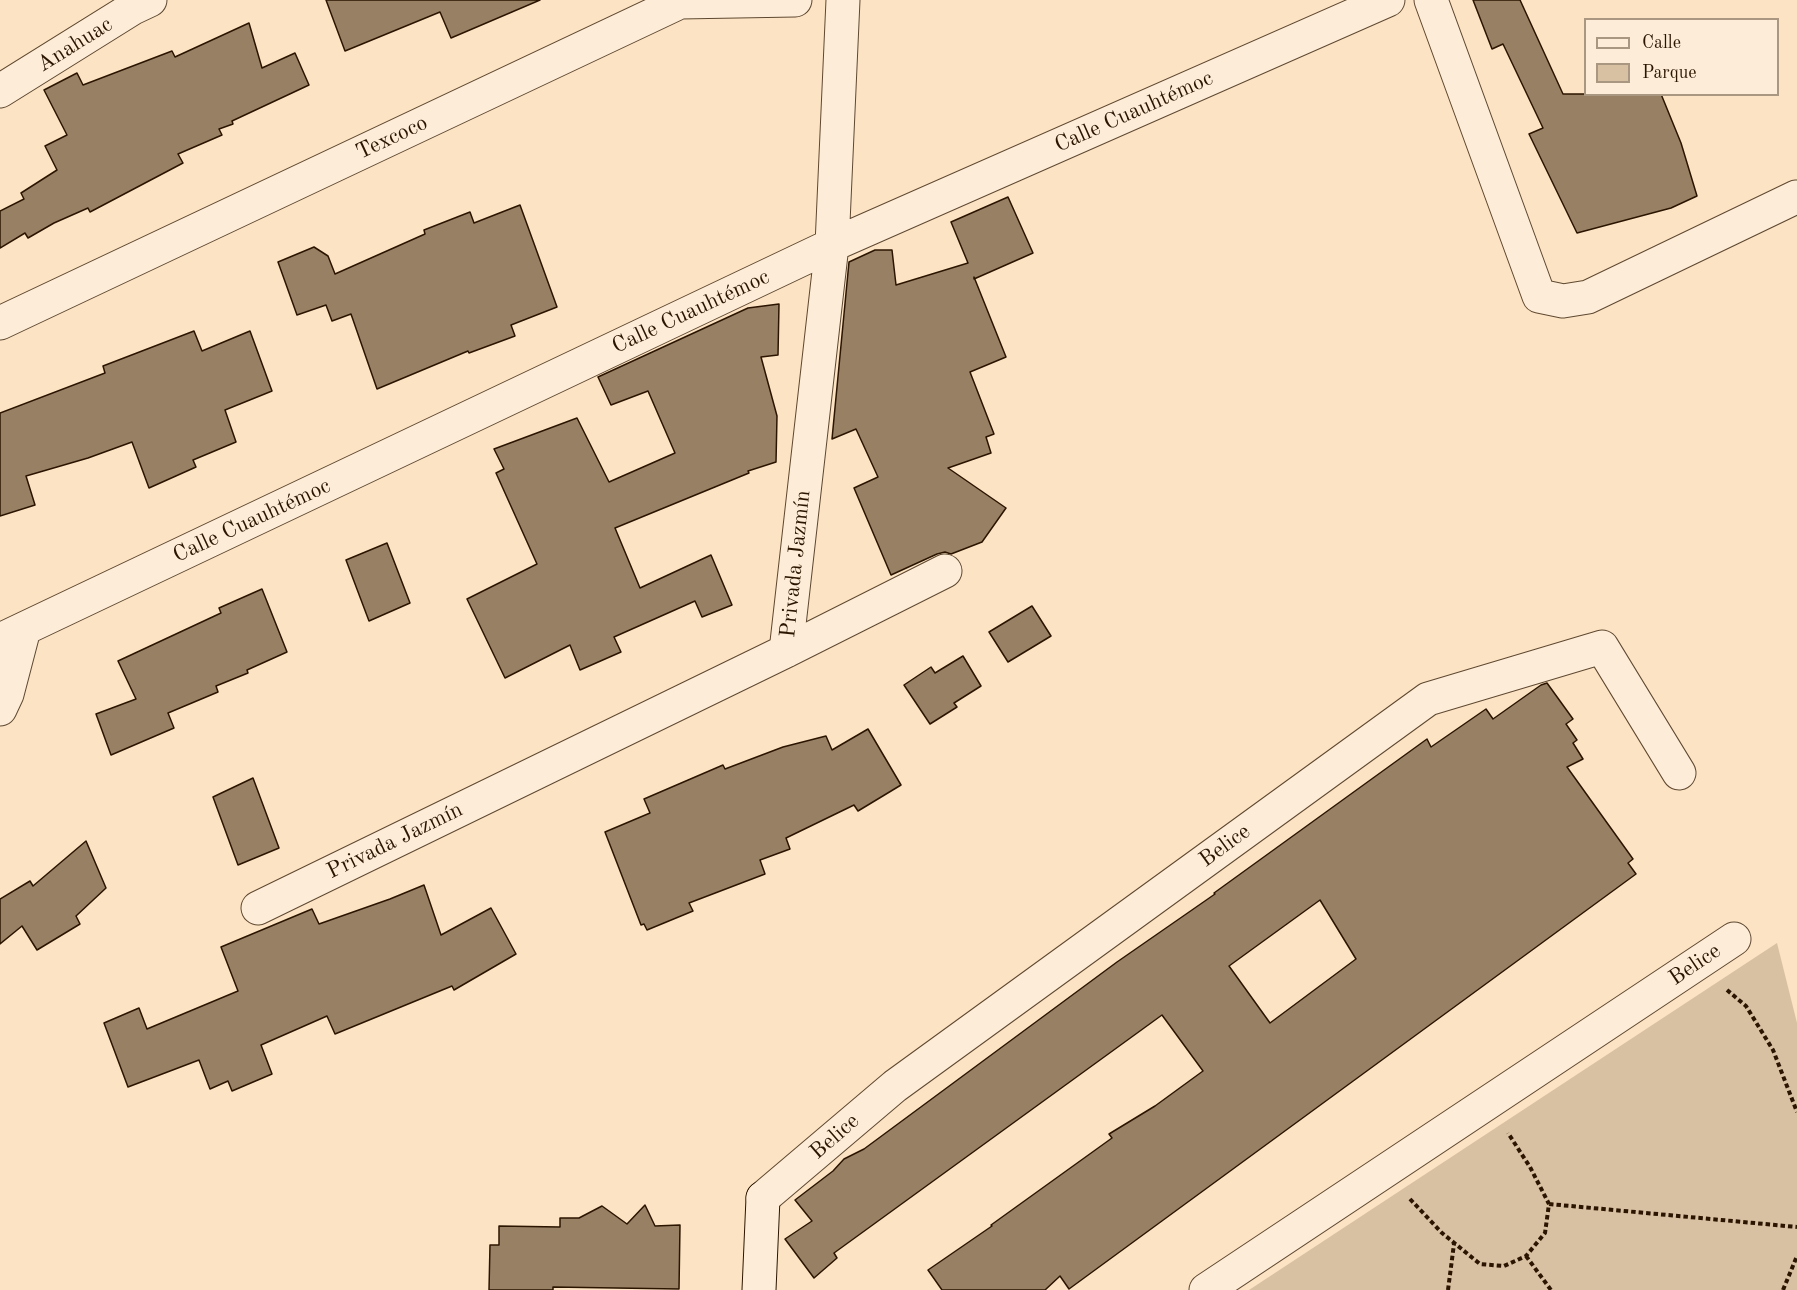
<!DOCTYPE html>
<meta charset="utf-8">
<style>
body{margin:0}
#map{position:relative;width:1797px;height:1290px;overflow:hidden;background:#fce3c3;font-family:"Old Standard TT",serif}
canvas{display:block}
.legend{position:absolute;left:1584px;top:18px;width:195px;height:78px;box-sizing:border-box;background:#fdedd8;border:2px solid #a99782;margin:0;padding:8px 10px;list-style:none;font-size:18px;color:#2b1500}
.legend li{display:flex;align-items:center;gap:12px;height:30px}
.legend b{width:30px;border:2px solid #a99782}
</style>
<div id="map">
<canvas width="1797" height="1290"></canvas>
<ul class="legend">
<li><b style="height:8px;background:#fdedd8"></b>Calle</li>
<li><b style="height:16px;background:#d8c0a2"></b>Parque</li>
</ul>
</div>
<script>
const context = document.querySelector('canvas').getContext('2d');
context.lineJoin = 'round';
function fill(path, color) { context.fillStyle = color; context.fill(path, 'evenodd'); }
function trace(path, color, width, dash) { context.strokeStyle = color; context.lineWidth = width; context.lineCap = dash ? 'butt' : 'round'; context.setLineDash(dash || []); context.stroke(path); }
function label(font, color, halo, rows, align = 'center') {
  context.font = font + ' "Old Standard TT",serif'; context.lineWidth = 4.5; context.setLineDash([]); context.textBaseline = 'middle'; context.strokeStyle = halo; context.fillStyle = color; for (const [text, x, y, turn = 0] of rows) {
    context.save(); context.translate(x, y); context.rotate((+turn || 0) * Math.PI / 180); context.textAlign = isNaN(turn) ? turn : align; if (halo) context.strokeText(text, 0, 0); context.fillText(text, 0, 0); context.restore();
  }
}
const green = new Path2D(`
 M1777,943L1797,1023V1290H1249Z`);
const building = new Path2D(`
 M326,0H540L451,38L440,12L345,51Z
 M1473,0H1520L1563,94H1661L1681,143L1697,196L1671,208L1577,233L1529,134L1543,128L1503,44L1492,49Z
 M249,23L262,68L295,53L309,85L232,121L233,124L219,129L222,135L178,154L183,163L90,212L88,208L54,223L28,238L25,233L0,248V211L24,199L21,193L57,170L45,146L67,135L44,90L77,73L83,85L172,51L175,57Z
 M1008,197L1033,253L974,279V277L1006,357L970,372L994,434L986,437L991,453L948,468L1006,508L982,542L951,554L945,552L937,554L891,575L854,488L878,477L856,429L832,439L849,262L875,250H892L896,285L968,263L951,222Z
 M520,205L557,307L511,325L515,336L469,353L468,351L377,389L351,314L332,321L326,305L297,315L278,262L314,247L328,256L335,274L425,234L424,230L470,212L474,223Z
 M779,304L778,355L761,357L777,416L776,462L748,471L749,473L615,528L640,588L711,555L732,605L702,617L695,601L614,637L621,652L580,670L570,645L505,678L467,599L537,564L496,473L504,469L494,449L577,418L609,482L675,453L648,391L611,405L598,377L748,308Z
 M194,331L202,351L250,331L272,391L225,410L236,442L193,460L196,467L149,488L132,442L88,458L26,476L35,505L0,516V413L105,373L103,366Z
 M387,543L410,603L369,621L346,560Z
 M262,589L287,652L247,670L248,673L216,686L218,692L168,713L174,728L111,755L96,714L136,699L118,661L221,613L219,608Z
 M1032,606L1051,636L1008,662L989,632Z
 M963,656L981,686L954,703L957,707L930,724L904,685L931,667L935,673Z
 M1547,683L1573,719L1566,724L1577,740L1573,743L1583,759L1567,767L1633,859L1628,863L1636,874L1069,1289L1060,1276L1045,1290H942L928,1270L992,1226L991,1225L1112,1138L1109,1134L1155,1106L1203,1071L1162,1015L834,1253L837,1258L814,1278L785,1239L812,1221L795,1200L833,1171L844,1159L864,1149L1117,962L1215,894L1214,893L1427,739L1431,747L1486,709L1493,719L1541,685ZM1320,900L1356,959L1270,1023L1229,966Z
 M868,729L901,785L858,811L854,805L786,838L790,849L760,860L765,874L689,903L693,911L647,930L644,924L641,925L605,832L650,813L644,799L723,765L725,769L783,747L826,736L832,750Z
 M253,778L279,848L238,865L213,797Z
 M86,841L106,888L76,916L80,924L37,950L22,926L0,944V899L30,881L33,886Z
 M424,885L441,935L491,908L516,954L454,990L452,986L335,1034L327,1016L261,1045L272,1074L232,1091L228,1081L210,1089L199,1060L128,1087L104,1023L139,1008L147,1029L238,991L221,947L312,909L319,924L390,899Z
 M645,1205L655,1226L680,1225L679,1289L553,1287V1290H489L490,1245H499V1226L560,1227V1218H579L602,1206L627,1224Z`);
const path = new Path2D(`
 M1727,990L1746,1006L1773,1050L1797,1112
 M1410,1199L1442,1233L1480,1264L1504,1266L1526,1256L1545,1233L1549,1204L1530,1167L1508,1133
 M1549,1204L1797,1227
 M1526,1256L1551,1290
 M1448,1290L1454,1244
 M1783,1290L1797,1256`);
const street = new Path2D(`
 M1431,0L1539,296L1563,301L1588,297L1796,197
 M0,91L133,8L150,0
 M0,323L680,2L795,0
 M0,640L832,245L1388,0
 M786,651L832,245L843,0
 M0,709L7,694L24,629
 M258,908L786,651L945,571
 M763,1198L895,1086L1428,699L1602,647L1679,773
 M1206,1290L1734,939`);
const secondary = new Path2D(`
 M759,1290L763,1198`);
const streetNames = [
 ["Anahuac",75,45,-32],
 ["Calle Cuauhtémoc",1134,112,-24],
 ["Texcoco",392,138,-25],
 ["Calle Cuauhtémoc",691,312,-25],
 ["Calle Cuauhtémoc",252,521,-25],
 ["Privada Jazmín",796,564,-84],
 ["Privada Jazmín",395,841,-26],
 ["Belice",1225,846,-36],
 ["Belice",1695,965,-34],
 ["Belice",835,1137,-41]
];
fill(green, '#d8c0a2');
fill(building, '#988065');
trace(building, '#2b1500', 1.5);
trace(street, '#5f4831', 35);
trace(secondary, '#2b1500', 35);
trace(path, '#2b1500', 4, [4.5, 3]);
trace(street, '#fdedd8', 33);
trace(secondary, '#fdedd8', 33);
label('22px', '#2b1500', '#fdedd8', streetNames);
</script>
